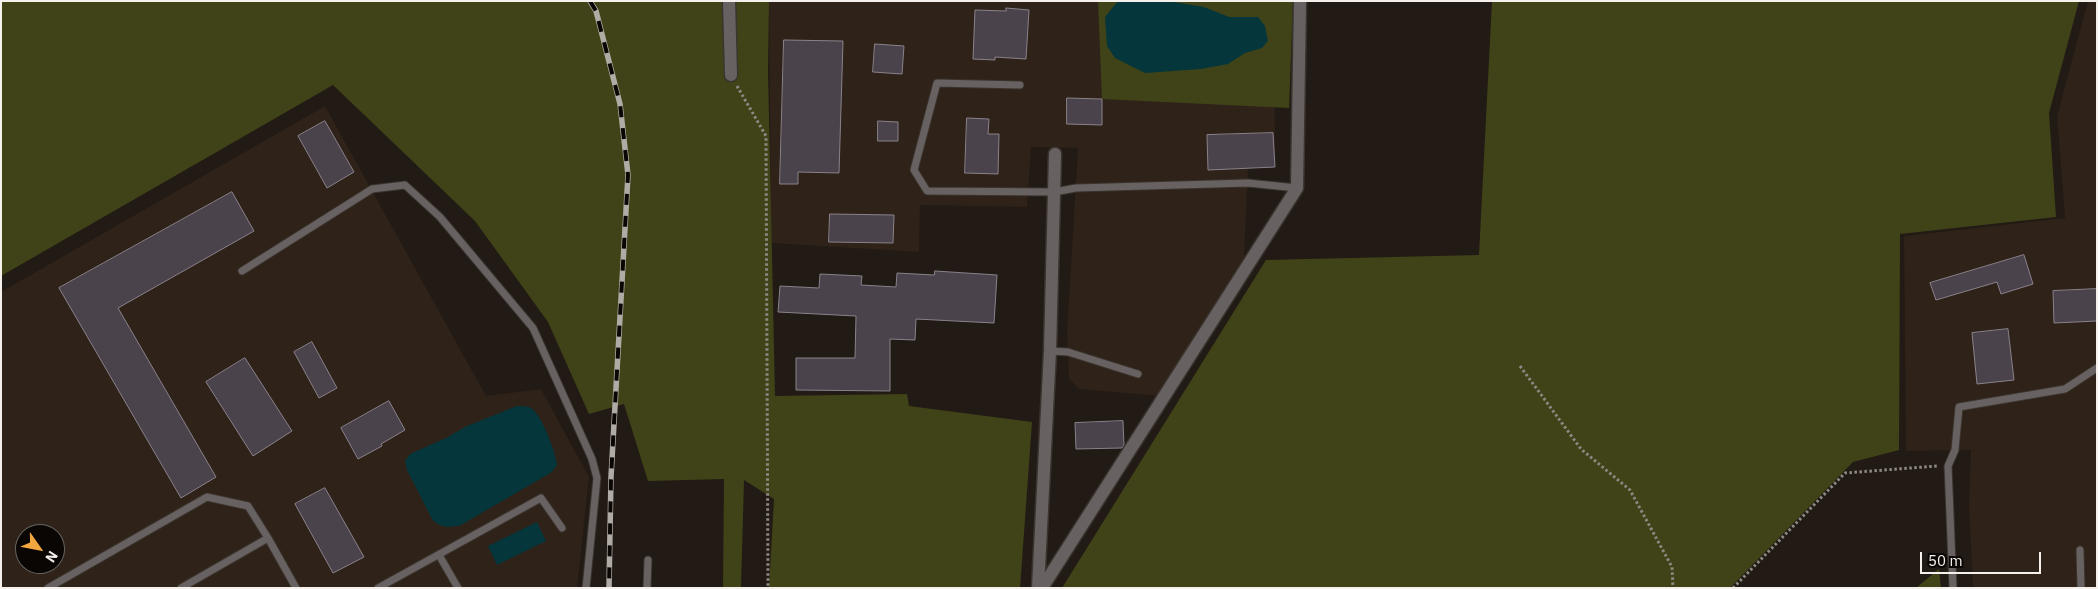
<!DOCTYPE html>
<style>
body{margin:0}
#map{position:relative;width:2098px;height:589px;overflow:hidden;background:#221a14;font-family:"IBM Plex Sans",sans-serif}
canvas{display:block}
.frame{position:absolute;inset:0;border:2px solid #f5f0eb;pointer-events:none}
.north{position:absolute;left:15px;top:524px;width:50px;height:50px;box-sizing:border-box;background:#090604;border:1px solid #676460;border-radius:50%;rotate:123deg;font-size:14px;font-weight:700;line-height:20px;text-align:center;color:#f5f0eb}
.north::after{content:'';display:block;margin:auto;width:18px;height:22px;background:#f1a640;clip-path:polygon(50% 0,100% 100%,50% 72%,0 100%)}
.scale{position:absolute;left:1920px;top:552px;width:121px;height:22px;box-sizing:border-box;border:2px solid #f5f0eb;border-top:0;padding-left:6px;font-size:15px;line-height:18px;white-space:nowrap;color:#f5f0eb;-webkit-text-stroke:4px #090604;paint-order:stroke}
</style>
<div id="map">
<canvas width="2098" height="589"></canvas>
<div class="frame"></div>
<div class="north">N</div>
<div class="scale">50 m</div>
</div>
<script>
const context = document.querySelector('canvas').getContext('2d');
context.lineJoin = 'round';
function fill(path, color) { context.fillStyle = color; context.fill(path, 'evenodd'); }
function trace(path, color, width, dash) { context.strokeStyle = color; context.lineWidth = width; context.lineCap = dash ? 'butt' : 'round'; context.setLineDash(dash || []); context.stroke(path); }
const built = new Path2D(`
 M769,1H1274L1275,167L1248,168L1244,257L1191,341L1159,396L1079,389L1069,379L1067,332L1078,148L1031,147L1027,207L920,205L919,252L771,243Z
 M2088,1H2097V588H1973L1969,505L1971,450L1906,451L1904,236L2065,218L2057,116Z
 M325,106L486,396L541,389L589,477L577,588H1V292ZM25,534H55V564H25Z`);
const forest = new Path2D(`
 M1,1H769L768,71L775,396L907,394L909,406L1032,422L1020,588H769L774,499L744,480L741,588H723L724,479L648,481L624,404L589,414L548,322L475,221L333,85L1,276Z
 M1098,1H1293L1289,108L1102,99Z
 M1492,1H2079L2049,113L2056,217L1900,234L1899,450L1853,462L1730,588H1062L1266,260L1479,255Z
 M1939,569L1941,588H1916Z`);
const water = new Path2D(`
 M1118,1H1167L1204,7L1229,17H1258L1265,26L1268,41L1262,48L1245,53L1228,64L1201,69L1145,73L1115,58L1107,46L1105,17Z
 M517,406C520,406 526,406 529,407C541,411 556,453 557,465L552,472L461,525C449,528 440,528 432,519L407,470L405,461L410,454L446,438L467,426Z
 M537,522L546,541L497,565L488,546Z`);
const building = new Path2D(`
 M1006,8L1029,10L1026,59L995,57V60L973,59L975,10L1006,11Z
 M784,40L843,41L839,173L798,172V184H780Z
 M875,44L904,46L902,74L873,72Z
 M1067,98L1102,99V125L1067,124Z
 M967,118L989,119L988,134H999L998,174L965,173Z
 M325,121L354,172L327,188L298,136Z
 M878,121L898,122V141H878Z
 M1273,133L1275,167L1208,170L1207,135Z
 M232,192L254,231L118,308L216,477L181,498L59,288Z
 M830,214L894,215L893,243L829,242Z
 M2024,255L2033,284L2001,294L1997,282L1936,300L1930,283Z
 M935,271L997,275L994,323L916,319L915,340L890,339V391L796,390V358H855L856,316L778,312L780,286L819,288L820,274L862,276L861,285L896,287L897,273L934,275Z
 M2097,289V321L2054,323L2053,291Z
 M2008,329L2014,380L1977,384L1972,333Z
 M312,342L337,388L319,398L294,352Z
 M245,358L292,431L253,456L206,382Z
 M389,401L405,430L381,444L382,446L358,459L341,428Z
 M1123,421L1124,445L1122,448L1076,449L1075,423Z
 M325,488L364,557L333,573L295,504Z`);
const path = new Path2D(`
 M737,86L766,136L768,588
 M1520,366L1581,449L1630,490L1672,567L1673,588
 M1733,588L1845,473L1937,466`);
const service = new Path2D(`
 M1020,85L937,83L914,170L927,191L1054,192L1076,188L1248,183L1297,188
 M242,271L372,189L405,185L440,217L533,328L592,459L597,478L586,588
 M1050,351L1068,352L1138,374
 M2080,550L2081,588
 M439,555L458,588
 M48,588L207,497L248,506L268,538
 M181,588L268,538L296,588
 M378,588L541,498L562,528
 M647,588L648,560
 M1953,588L1948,466L1955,450L1959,407L2065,389L2097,368`);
const minor = new Path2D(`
 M729,1L731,75
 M1038,588L1050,351L1055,154
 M1042,588L1297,188L1300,1`);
const rail = new Path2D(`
 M590,1L596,11L620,104L628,175L611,477L609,588`);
fill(built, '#2f2218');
fill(forest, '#404318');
fill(water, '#04363b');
fill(building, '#4a434c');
trace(building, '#89828b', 1);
trace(service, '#3b342e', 9);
trace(minor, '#3b342e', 15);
trace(path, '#8e8882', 3, [2.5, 2.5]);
trace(service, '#676261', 7);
trace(minor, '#676261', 12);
trace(rail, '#b1aba5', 5.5);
trace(rail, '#090604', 4, [11]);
</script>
